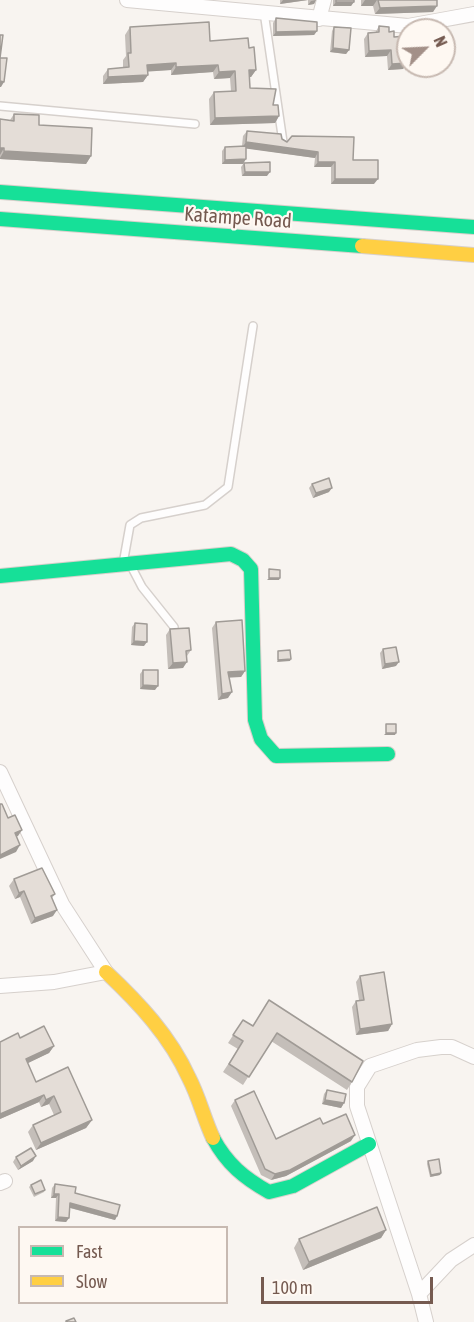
<!DOCTYPE html>
<style>
body{margin:0}
#map{position:relative;width:474px;height:1322px;overflow:hidden;background:#f8f4f0;font-family:"Asap Condensed",sans-serif}
canvas{display:block}
.legend{position:absolute;left:18px;top:1226px;width:210px;height:78px;box-sizing:border-box;background:#fef8f2;border:2px solid #c7b9b1;margin:0;padding:8px 10px;list-style:none;font-size:18px;color:#755a50}
.legend li{display:flex;align-items:center;gap:12px;height:30px}
.legend b{width:30px;border:2px solid #c7b9b1}
.north{position:absolute;left:396px;top:18px;width:60px;height:60px;box-sizing:border-box;background:#fef8f2;border:2px solid #c7b9b1;border-radius:50%;rotate:66deg;font-size:16px;font-weight:700;line-height:24px;text-align:center;color:#755a50}
.north::after{content:'';display:block;margin:auto;width:21px;height:27px;background:#a39088;clip-path:polygon(50% 0,100% 100%,50% 72%,0 100%)}
.scale{position:absolute;left:261px;top:1277px;width:172px;height:27px;box-sizing:border-box;border:3px solid #755a50;border-top:0;padding-left:8px;font-size:18px;line-height:21px;white-space:nowrap;color:#755a50;-webkit-text-stroke:4px #fef8f2;paint-order:stroke}
</style>
<div id="map">
<canvas width="474" height="1322"></canvas>
<ul class="legend">
<li><b style="height:8px;background:#16e098"></b>Fast</li>
<li><b style="height:8px;background:#ffcf43"></b>Slow</li>
</ul>
<div class="north">N</div>
<div class="scale">100 m</div>
</div>
<script>
const context = document.querySelector('canvas').getContext('2d');
context.lineJoin = 'round';
function trace(path, color, width, dash) { context.strokeStyle = color; context.lineWidth = width; context.lineCap = dash ? 'butt' : 'round'; context.setLineDash(dash || []); context.stroke(path); }
function fill(path, color) { context.fillStyle = color; context.fill(path, 'evenodd'); }
function label(font, color, halo, rows, align = 'center') {
  context.font = font + ' "Asap Condensed",sans-serif'; context.lineWidth = 4.5; context.setLineDash([]); context.textBaseline = 'middle'; context.strokeStyle = halo; context.fillStyle = color; for (const [text, x, y, turn = 0] of rows) {
    context.save(); context.translate(x, y); context.rotate((+turn || 0) * Math.PI / 180); context.textAlign = isNaN(turn) ? turn : align; if (halo) context.strokeText(text, 0, 0); context.fillText(text, 0, 0); context.restore();
  }
}
const lane = new Path2D(`
 M264,12L283,142
 M0,106L195,124
 M123,564L130,525L141,518L205,505L228,487L253,326
 M131,566L142,587L174,627`);
const street = new Path2D(`
 M127,0L408,26L474,14
 M319,19L324,0
 M0,772L62,904L106,972L54,982L0,986
 M0,1183L5,1181
 M419,1294L451,1260L474,1245
 M426,1322L419,1294L357,1106V1087L370,1066L417,1050L441,1047H452L474,1057`);
const fast = new Path2D(`
 M0,192L474,227
 M0,219L362,246
 M0,576L231,554L243,560L251,569L255,720L261,739L276,756L388,754
 M213,1138C227,1164 244,1178 269,1192L293,1186L369,1144`);
const slow = new Path2D(`
 M362,246L474,255
 M106,972C139,1003 170,1036 189,1078C199,1097 204,1119 213,1138`);
const wall = new Path2D(`
 M280,0H316L314,4L308,5V0L280,4Z
 M333,0H354L351,6H333Z
 M361,0H437L433,12L375,14L373,6H361Z
 M276,18L317,31L314,35L273,36V23Z
 M379,26L389,32L394,37L407,63L403,69L388,70L387,56L365,57L364,39L368,33H375Z
 M130,27L249,48L256,70L251,77H249L250,88L273,105L279,116L275,123L210,125L209,99L214,92L231,91L230,78L214,79L213,72L171,75V70L148,71V75L143,82L103,84V76L108,69L123,68V60L126,56L125,35Z
 M334,27L349,50L346,54L330,52L332,31Z
 M14,114L39,125L91,156L86,164L0,159V119L10,120Z
 M247,131L282,139L287,142L353,160L374,184H331V167H314L315,158L246,148L243,164H222V151L225,147L242,146L243,136Z
 M244,163L267,176H242L241,167Z
 M312,484L329,492L313,498L309,488Z
 M216,622L245,671L241,677H229L228,698L218,700L212,628Z
 M135,623L144,646L131,645L132,627Z
 M170,629L191,650L187,656L183,668L168,669L166,635Z
 M383,649L396,666L382,669L380,653Z
 M143,670L155,690L140,689V674Z
 M14,879L55,894L52,898L53,916L31,924L20,897L15,899L9,886Z
 M360,976L392,1024L388,1031L356,1035L352,1007L356,1001L359,1000L356,982Z
 M269,1000L352,1082L347,1090L271,1041L243,1085L223,1072L238,1049L228,1043L243,1020L253,1026Z
 M44,1026L54,1046L49,1053L27,1063L36,1082L68,1067L92,1120L86,1128L36,1150L28,1132L33,1125L54,1115L49,1104L41,1107L39,1102L0,1119V1042L18,1033L20,1038Z
 M327,1090L344,1103L341,1108L322,1104L324,1094Z
 M235,1100L276,1139L323,1124L351,1141L286,1176L271,1180L261,1175L231,1106Z
 M16,1157L33,1161L18,1170L13,1162Z
 M428,1161L441,1173L440,1175L430,1177L427,1164Z
 M55,1184L75,1193L117,1216L115,1220L70,1208L69,1218L66,1222L55,1221L56,1198H51L52,1188Z
 M31,1185L45,1190L44,1192L34,1197L29,1187Z
 M386,1230L381,1238L303,1270L294,1248L299,1239Z`);
const shadedWall = new Path2D(`
 M283,0H308L280,4Z
 M316,0L314,4L308,5L311,1Z
 M365,0H377L373,6H361Z
 M336,2H354L351,6H333Z
 M437,6L433,12L375,14L380,8Z
 M317,31L314,35L273,36L276,32Z
 M333,48L349,50L346,54L330,52Z
 M391,50L387,56L365,57L369,51Z
 M176,63L171,70L142,72L147,65Z
 M407,63L403,69L388,70L392,64Z
 M218,65L213,72L171,75L176,67Z
 M249,70H256L251,77H244Z
 M235,71L230,78L214,79L219,72Z
 M148,75L143,82L103,84L108,77Z
 M0,81L4,82L1,87H0Z
 M279,116L275,123L210,125L215,118Z
 M246,142L318,152L315,158L242,148Z
 M0,148H4L0,155Z
 M4,151L91,156L86,164L0,159V158Z
 M246,159L243,164H222L225,160Z
 M318,162H335L331,167H314Z
 M245,172H270L267,176H242Z
 M335,179H378L374,184H331Z
 M332,488L329,492L313,498L316,493Z
 M269,578H280L279,580H267Z
 M134,641L147,642L144,646L131,645Z
 M291,659L290,661L277,662L278,660Z
 M187,662L183,668L168,669L173,663Z
 M399,662L396,666L382,669L385,664Z
 M245,671L241,677L223,678L228,672Z
 M143,685L158,686L155,690L140,689Z
 M232,692L228,698L218,700L222,694Z
 M386,733H396L395,735H384Z
 M22,830L18,836L10,839L15,833Z
 M20,845L16,852L0,859V855Z
 M24,891L20,897L15,899L19,893Z
 M57,910L53,916L31,924L35,918Z
 M392,1024L388,1031L356,1035L360,1029Z
 M54,1046L49,1053L20,1067L26,1059Z
 M44,1095L39,1102L0,1119V1114Z
 M54,1096L49,1104L41,1107L46,1100Z
 M325,1100L344,1103L341,1108L322,1104Z
 M92,1120L86,1128L36,1150L41,1143Z
 M355,1135L351,1141L286,1176L271,1180L275,1174Z
 M36,1156L33,1161L18,1170L21,1166Z
 M441,1173L440,1175L430,1177L431,1175Z
 M54,1194H59L56,1198H51Z
 M70,1203L117,1216L115,1220L67,1207Z
 M58,1217L69,1218L66,1222L55,1221Z
 M386,1230L381,1238L303,1270L309,1262Z`);
const building = new Path2D(`
 M336,0H354V2H336Z
 M378,0H437V6L380,8Z
 M276,18L317,22V31L276,32Z
 M209,22L210,41L248,38L249,48L254,47L256,70H249L250,88L276,89L273,105H278L279,116L215,118L214,92L236,91L235,71L219,72L218,65L176,67V63L147,65L148,75L108,77V69L129,67L128,53H131L130,27Z
 M379,26L389,27V32L394,31V37L406,36L407,63L392,64L391,50L369,51L368,33L379,32Z
 M334,27L351,28L349,50L333,48Z
 M0,35H3L0,58H7L4,82L0,81Z
 M14,114L39,115V125L92,128L91,156L4,151V148H0V119L14,121Z
 M247,131L281,134L282,139L287,142L292,136L354,137L353,160H378V179H335V162H318V152L246,142Z
 M246,146V159L225,160V147Z
 M270,162V172H245L244,163Z
 M329,478L332,488L316,493L312,484Z
 M269,569L280,570V578H269Z
 M242,620L245,671L228,672L232,692L222,694L216,622Z
 M135,623L147,624V642L134,641Z
 M189,628L191,650L186,651L187,662L173,663L170,629Z
 M396,647L399,662L385,664L383,649Z
 M290,650L291,659L278,660V651Z
 M143,670H158V686L143,685Z
 M386,724H396V733H386Z
 M0,804H2L8,818L15,815L22,830L15,833L20,845L0,855Z
 M42,868L55,894L51,896L57,910L35,918L24,891L19,893L14,879Z
 M384,972L392,1024L360,1029L356,1001L364,1000L360,976Z
 M269,1000L363,1061L352,1082L277,1033L249,1077L229,1064L243,1041L233,1035L243,1020L253,1026Z
 M44,1026L54,1046L26,1059L36,1082L68,1067L92,1120L41,1143L33,1125L61,1112L54,1096L46,1100L44,1095L0,1114V1042L18,1033L20,1038Z
 M327,1090L346,1094L344,1103L325,1100Z
 M254,1091L276,1139L320,1118L323,1124L346,1114L355,1135L290,1170L275,1174L265,1169L235,1100Z
 M31,1148L36,1156L21,1166L16,1157Z
 M439,1159L441,1173L431,1175L428,1161Z
 M41,1180L45,1190L35,1194L31,1185Z
 M55,1184L76,1187L75,1193L120,1205L117,1216L70,1203L69,1218L58,1217L59,1194H54Z
 M377,1207L386,1230L309,1262L299,1239Z
 M74,1318L76,1322H66V1321Z`);
const streetNames = [
 ["Katampe Road",238,218,4]
];
trace(lane, '#d6d0cc', 10);
trace(street, '#d6d0cc', 16);
trace(fast, '#d8d0cb', 16);
trace(slow, '#d8d0cb', 16);
trace(lane, '#fefdfd', 7);
trace(street, '#fefdfd', 14);
trace(fast, '#16e098', 14);
trace(slow, '#ffcf43', 14);
fill(wall, '#c4beb9');
fill(shadedWall, '#a09b96');
fill(building, '#e4ddd7');
trace(building, '#a09b96', 1.5);
label('20px', '#755a50', '#fef8f2', streetNames);
</script>
